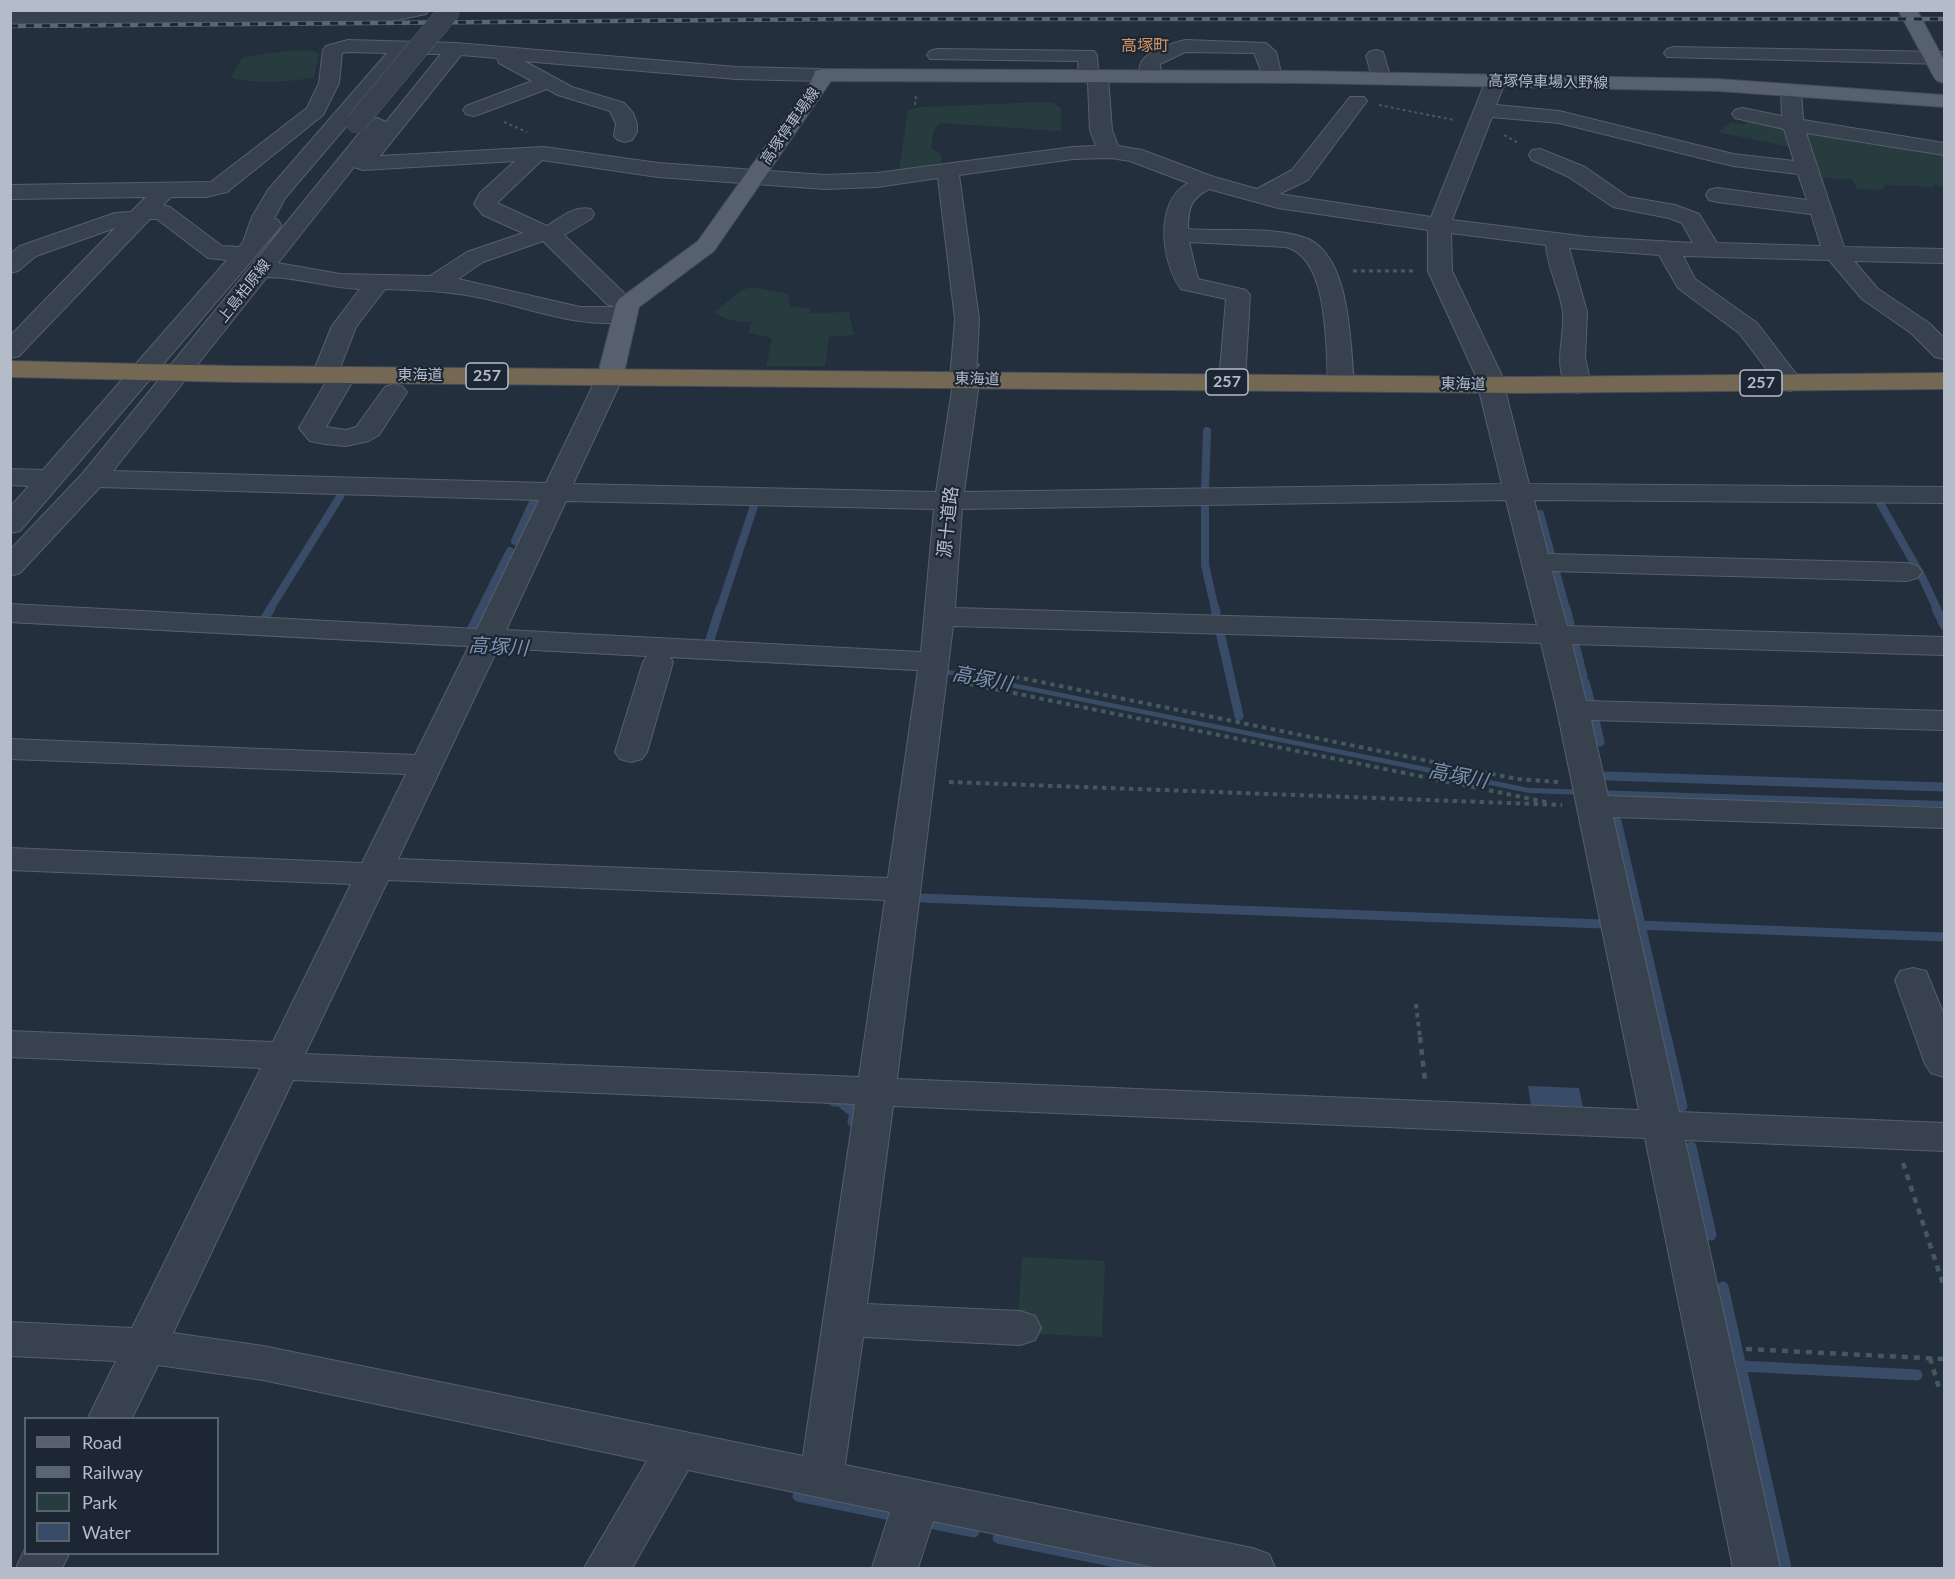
<!DOCTYPE html>
<meta charset="utf-8">
<style>
body{margin:0}
#map{position:relative;width:1955px;height:1579px;overflow:hidden;background:#242f3e;font-family:Lato,sans-serif}
canvas{display:block}
.frame{position:absolute;inset:0;border:12px solid #b4bcc9;pointer-events:none}
.legend{position:absolute;left:24px;top:1417px;width:195px;height:138px;box-sizing:border-box;background:#1d2633;border:2px solid #59626f;margin:0;padding:8px 10px;list-style:none;font-size:18px;color:#b4bcc9}
.legend li{display:flex;align-items:center;gap:12px;height:30px}
.legend b{width:30px;border:2px solid #59626f}
</style>
<div id="map">
<canvas width="1955" height="1579"></canvas>
<div class="frame"></div>
<ul class="legend">
<li><b style="height:8px;background:#56606e"></b>Road</li>
<li><b style="height:8px;background:#5a6575"></b>Railway</li>
<li><b style="height:16px;background:#263c3f"></b>Park</li>
<li><b style="height:16px;background:#394c67"></b>Water</li>
</ul>
</div>
<script>
const context = document.querySelector('canvas').getContext('2d');
context.lineJoin = 'round';
function fill(path, color) { context.fillStyle = color; context.fill(path, 'evenodd'); }
function trace(path, color, width, dash) { context.strokeStyle = color; context.lineWidth = width; context.lineCap = dash ? 'butt' : 'round'; context.setLineDash(dash || []); context.stroke(path); }
function label(font, color, halo, rows, align = 'center') {
  context.font = font + ' Lato,"Noto Sans JP",sans-serif'; context.lineWidth = 4.5; context.setLineDash([]); context.textBaseline = 'middle'; context.strokeStyle = halo; context.fillStyle = color; for (const [text, x, y, turn = 0] of rows) {
    context.save(); context.translate(x, y); context.rotate((+turn || 0) * Math.PI / 180); context.textAlign = isNaN(turn) ? turn : align; if (halo) context.strokeText(text, 0, 0); context.fillText(text, 0, 0); context.restore();
  }
}
const green = new Path2D(`
 M294,50L313,51L319,54L314,77C300,82 245,84 231,77L243,57Z
 M1044,102L1053,103L1061,108V131L940,123C933,128 932,139 931,148L941,154V165L899,170L908,110L921,107Z
 M1752,118L1784,125L1795,148L1718,132L1731,122L1743,125Z
 M1813,130L1944,151V188L1935,184L1934,187L1887,185L1880,190L1857,189L1852,179L1824,178L1822,182L1802,131Z
 M753,287L788,294L790,306L811,309L809,313L849,312L854,335L829,337L825,366H766L772,338L749,333L752,321C741,324 722,319 715,312L741,290Z
 M1022,1257L1105,1261L1102,1337L1017,1333Z`);
const water = new Path2D(`
 M10,619L917,666L954,671L1529,788L1944,801V807L1529,793L951,675L915,671L11,623Z
 M1528,1086L1579,1088L1583,1107L1531,1105Z`);
const streamFar2 = new Path2D(`
 M1205,488L1207,431
 M1880,503L1922,577L1937,609
 M1205,504V565L1215,609
 M1540,514L1552,558
 M515,541L534,500
 M1555,568L1566,609
 M270,609L341,495
 M481,609L510,551
 M720,609L754,506`);
const streamFar1 = new Path2D(`
 M1215,608L1216,613
 M1566,608L1570,624
 M1936,608L1944,625
 M264,620L271,608
 M471,630L482,608
 M1220,632L1239,716
 M1575,644L1583,676
 M708,646L720,608
 M1585,682L1591,704
 M1594,716L1600,742
 M1607,776L1944,787
 M1617,821L1667,1038
 M921,898L1602,924
 M1636,925L1944,937`);
const stream = new Path2D(`
 M1666,1037L1682,1106
 M834,1101H840L855,1113L853,1122
 M1691,1147L1711,1235
 M1723,1287L1786,1568
 M1740,1366L1917,1375
 M799,1493L798,1496L896,1516
 M925,1522L974,1532
 M998,1538L1146,1568`);
const pathFar3 = new Path2D(`
 M915,105L916,95
 M1379,105L1454,120
 M504,122L527,132
 M1504,135L1518,143`);
const pathFar2 = new Path2D(`
 M1353,271H1414`);
const pathFar1 = new Path2D(`
 M962,666L1517,779L1558,782
 M960,682L1546,802
 M949,782L1562,805
 M1416,1004L1420,1038`);
const path = new Path2D(`
 M1420,1037L1425,1081
 M1903,1163L1944,1287
 M1746,1349L1944,1359
 M1930,1358L1939,1388`);
const minor = new Path2D(`
 M428,10L426,14L387,22L10,24V12Z
 M348,40L456,43L736,67L822,69L829,71L832,75L829,79L822,81L736,79L524,61L572,87L624,103L633,113L637,124V132L632,140L625,142L618,140L614,136L616,124L610,111L558,95L547,89L480,114L473,116L466,114L463,110L466,106L532,81L499,63L497,58L461,55L380,156L544,147L658,163L825,175L877,173L1073,147L1096,146L1090,130L1088,83L1082,81L1079,77L1078,61L930,59L927,55L930,51L937,49L1094,51L1097,55L1098,71L1105,73L1108,77L1112,130L1118,146L1142,150L1214,177L1257,189L1292,170L1350,97H1364L1367,101L1308,180L1279,194L1431,217L1484,85L1483,81L1486,77H1500L1504,85L1496,105L1559,111L1733,154L1794,161L1784,129L1735,118L1732,114L1735,110L1742,108L1782,116L1781,89L1784,85H1798L1801,89L1803,120L1944,143V155L1806,133L1844,247L1944,249V263L1854,261L1878,289L1929,323L1944,338V359L1935,357L1911,333L1862,299L1829,260L1683,256L1695,279L1757,323L1803,383L1799,388L1790,391L1781,388L1739,333L1678,288L1659,255L1569,248L1587,312L1585,358L1591,385L1587,390L1578,393L1569,390C1552,367 1565,339 1563,313C1561,290 1547,269 1546,245L1451,233L1452,271L1501,374L1529,484L1944,487V503L1534,500L1548,554L1907,563L1917,566L1922,572L1917,578L1907,581L1552,571L1567,626L1944,637V655L1572,644L1586,701L1944,711V730L1591,720L1608,796L1944,808V828L1613,817L1679,1112L1944,1123V1151L1685,1140L1780,1568H1733L1645,1138L893,1106L867,1304L1020,1311L1035,1316L1041,1328L1035,1340L1020,1345L863,1337L845,1465L1252,1548L1269,1554L1275,1568H1158L933,1521L918,1568H872L890,1512L688,1470L632,1568H584L647,1461L263,1380L158,1365L132,1418H88L116,1361L10,1356V1322L132,1328L261,1068L10,1057V1031L273,1042L351,884L10,870V848L362,863L406,774L10,759V739L415,755L469,646L10,622V604L477,629L539,500L100,487L20,573L10,576V550L83,473L370,120L377,118L386,122L441,54H408L285,198L274,219L278,220L281,225L278,230L20,531L10,533V507L29,486L10,485V469L43,470L227,260L208,258L157,219H150L19,356L10,358V336L115,228L36,256L18,271L10,273V254L20,246L115,213L131,212L146,197L10,199V185L211,182L307,108L319,83L323,50L326,46ZM348,52L387,53L268,190L252,217L243,242L239,247L222,246L170,207L163,205L171,197H206L227,192L323,115L339,83L342,53ZM1492,117L1559,123L1733,166L1798,174L1807,200L1717,188L1709,190L1706,195L1709,200L1717,202L1811,214L1821,246L1717,243L1699,214L1675,205L1628,197L1585,167L1540,149L1532,150L1529,155L1532,160L1569,177L1613,207L1669,218L1682,223L1693,243L1588,237L1452,220ZM1111,158L1130,161L1188,183C1154,202 1161,261 1181,289L1226,299L1219,382L1223,387L1232,390L1241,387L1245,382L1250,295L1246,290L1198,279L1189,242L1286,247C1329,258 1326,347 1328,383L1332,388L1341,391L1350,388L1354,383C1350,343 1351,252 1303,237C1267,226 1225,232 1188,229C1188,209 1190,199 1209,189L1278,208L1428,230V271L1475,374L1502,484L964,492L978,390L976,379L979,319L959,175L1073,159ZM542,160L658,177L825,189L877,187L938,178L955,319L950,379L952,390L936,492L573,484L623,377L619,372L610,369L601,372L597,377L546,483L113,471L267,277C299,277 329,288 360,289L332,326L312,375L316,380L326,382L299,428L310,441L325,444L346,446L369,441L379,435L407,392L403,387L394,384L385,387L356,427L346,430L326,427L356,375L352,370L340,368L356,327L385,289C416,290 446,291 477,297C525,306 585,332 633,320L636,315L633,310L640,304L637,299L625,294L564,235L591,219L594,214L591,209C574,205 560,218 547,226L497,203ZM515,161L480,193L474,204L483,215L523,233L467,252L430,276L340,274L278,263L354,167L363,170ZM543,241L607,304L616,307H580L458,279L483,262ZM1506,500L1537,625L955,608L962,509ZM566,501L934,509L921,652L506,630ZM953,626L1541,643L1557,710L1639,1110L897,1079ZM498,648L647,656L643,662L615,752L620,759L631,762L642,759L647,752L673,662L670,657L918,670L888,878L398,859ZM388,880L885,900L859,1077L305,1054ZM293,1080L855,1104L803,1456L263,1346L173,1333Z
 M1185,40L1266,43L1276,52L1282,77L1279,81H1265L1254,53L1185,52L1160,64L1161,78L1158,82H1144C1126,56 1166,45 1185,40Z
 M1674,47L1944,52V64L1667,57L1664,53L1667,49Z
 M1376,50L1383,52L1391,79L1388,83H1374L1366,56L1369,52Z
 M1913,968L1926,971L1944,1015V1077L1931,1073L1925,1064L1895,980L1900,971Z
 M26,1547V1554H69L62,1568H16Z`);
const major = new Path2D(`
 M1898,10H1917L1944,60V83L1937,81L1934,77Z
 M822,69L1304,71L1718,79L1944,95V107L1718,91L1304,83L831,81L714,251L639,307L623,377L619,382L610,385L601,382L597,377L616,304L619,299L698,241L811,82L815,71Z`);
const highway = new Path2D(`
 M10,361L233,366L1519,377L1944,373V389L1519,393L233,382L10,377Z`);
const rail = new Path2D(`
 M10,26L849,19H1944`);
const pathBridge = new Path2D(`
 M978,363L980,386`);
const minorBridge = new Path2D(`
 M356,123L450,10`);
const farStreetnames = [
 ["高塚停車場入野線",1548,82,1],
 ["高塚停車場線",790,126,-55],
 ["上島柏原線",244,291,-52],
 ["東海道",420,375],
 ["東海道",977,379,1],
 ["東海道",1463,384,1]
];
const farNeighbourhoodnames = [
 ["高塚町",1145,46]
];
const shields = [
 [487,376,42],
 [1227,382,42],
 [1761,383,42]
];
const shieldNames = [
 ["257",487,376],
 ["257",1227,382],
 ["257",1761,383]
];
const streetNames = [
 ["源十道路",948,522,-84]
];
const waterNames = [
 ["高塚川",498,647,3],
 ["高塚川",982,679,11],
 ["高塚川",1458,776,11]
];
fill(green, '#263c3f');
fill(water, '#394c67');
trace(streamFar2, '#394c67', 8);
trace(streamFar1, '#394c67', 9);
trace(stream, '#394c67', 11);
trace(minor, '#565f6c', 2);
trace(major, '#414a57', 2);
trace(highway, '#434c59', 2);
trace(pathFar3, '#44595c', 2, [3, 3]);
trace(pathFar2, '#44595c', 3, [4, 4]);
trace(pathFar1, '#44595c', 4, [4.5, 4.5]);
trace(path, '#44595c', 4.5, [6, 6]);
fill(minor, '#38414e');
fill(major, '#56606e');
fill(highway, '#746855');
trace(rail, '#5a6575', 4.5);
trace(rail, '#1d2633', 3, [8]);
trace(minorBridge, '#565f6c', 22, []);
trace(pathBridge, '#44595c', 3, [4, 4]);
trace(minorBridge, '#38414e', 21);
label('15px', '#b4bcc9', '#1d2633', farStreetnames);
label('16px', '#d59563', '#1d2633', farNeighbourhoodnames);
for (const [x, y, w] of shields) { const box = new Path2D(); box.roundRect(x - w / 2, y - 13, w, 26, 4.5); context.fillStyle = '#1d2633'; context.fill(box); trace(box, '#b4bcc9', 1.5); }
label('bold 16px', '#b4bcc9', null, shieldNames);
label('18px', '#b4bcc9', '#1d2633', streetNames);
label('italic 20px', '#7c92b1', '#1d2633', waterNames);
</script>
